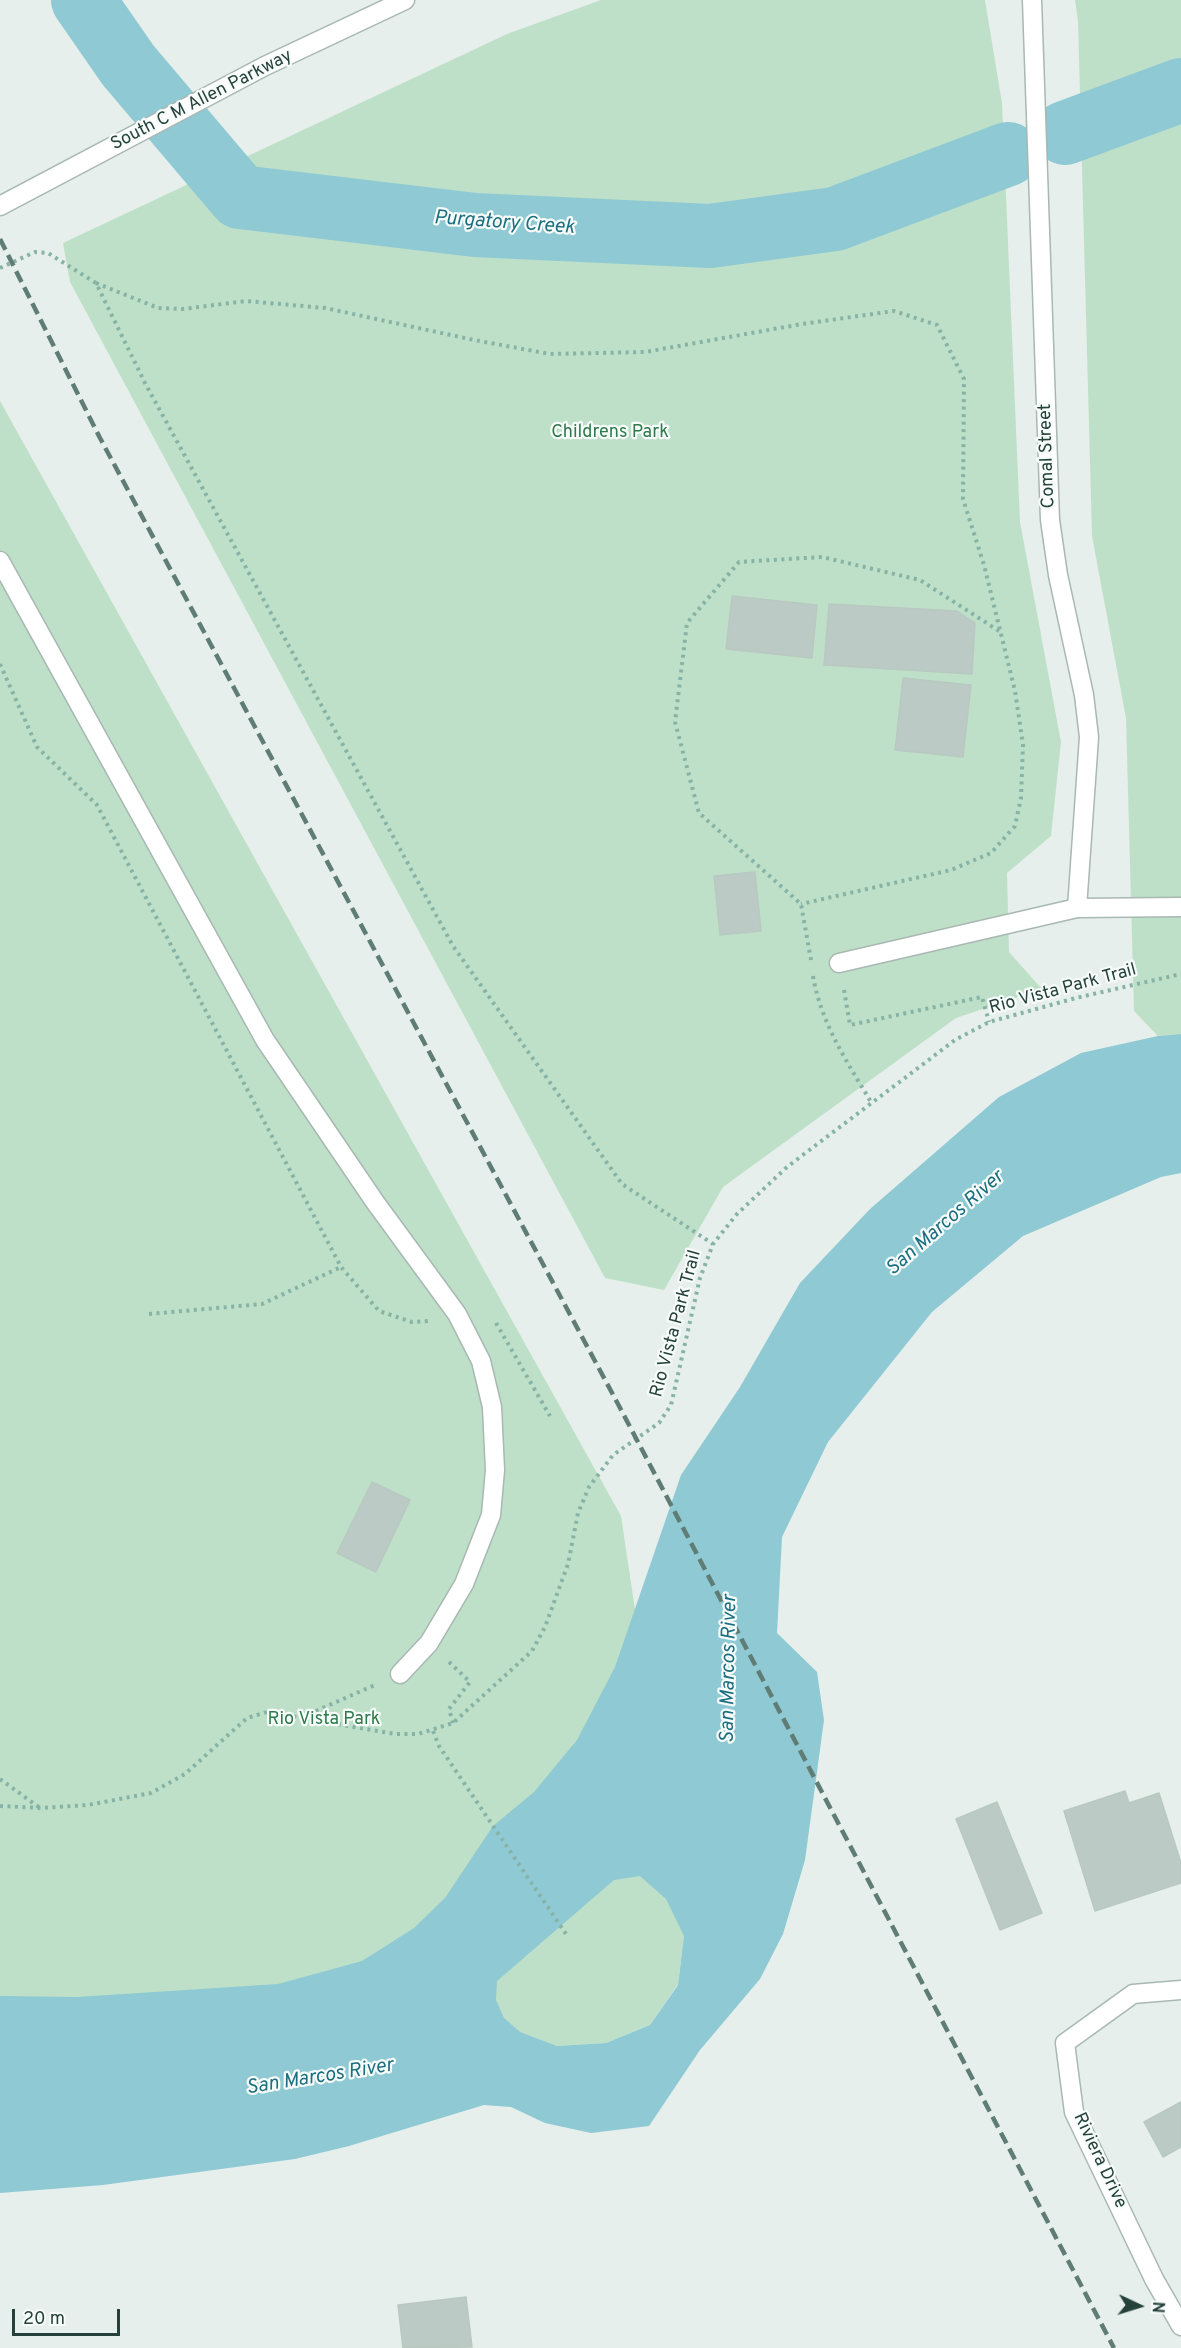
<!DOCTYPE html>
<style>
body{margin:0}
#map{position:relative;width:1181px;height:2348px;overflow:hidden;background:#e6efeb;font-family:Overpass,sans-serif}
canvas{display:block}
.north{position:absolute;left:1109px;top:2276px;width:60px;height:60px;-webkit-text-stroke:4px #f7fbf9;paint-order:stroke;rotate:94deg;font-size:16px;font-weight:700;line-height:24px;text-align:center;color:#24423a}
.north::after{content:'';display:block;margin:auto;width:21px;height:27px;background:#24423a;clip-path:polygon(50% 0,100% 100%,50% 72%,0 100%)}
.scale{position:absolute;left:12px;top:2309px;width:108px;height:27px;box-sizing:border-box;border:3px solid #24423a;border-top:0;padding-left:8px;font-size:18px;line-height:21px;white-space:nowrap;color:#24423a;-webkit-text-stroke:4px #f7fbf9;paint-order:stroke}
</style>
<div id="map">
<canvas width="1181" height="2348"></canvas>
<div class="north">N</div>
<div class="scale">20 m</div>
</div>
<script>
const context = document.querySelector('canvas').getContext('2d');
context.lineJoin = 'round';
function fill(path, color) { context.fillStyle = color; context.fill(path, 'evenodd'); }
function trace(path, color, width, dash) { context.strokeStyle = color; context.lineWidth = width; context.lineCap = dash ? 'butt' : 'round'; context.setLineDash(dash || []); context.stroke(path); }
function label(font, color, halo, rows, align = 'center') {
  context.font = font + ' Overpass,sans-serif'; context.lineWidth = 4.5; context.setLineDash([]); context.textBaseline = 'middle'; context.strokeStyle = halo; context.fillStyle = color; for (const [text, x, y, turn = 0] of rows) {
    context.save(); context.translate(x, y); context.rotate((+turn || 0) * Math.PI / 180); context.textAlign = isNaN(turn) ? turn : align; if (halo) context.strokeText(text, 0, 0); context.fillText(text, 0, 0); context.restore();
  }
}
const green = new Path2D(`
 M601,0H985L1002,103L1020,522L1061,742L1051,836L1007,873L1009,952L1042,989L956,1018L723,1187L664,1290L605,1278L70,282L63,243L507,34Z
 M1075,0H1181V1034L1158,1036L1134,1011L1126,718L1092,536L1078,21Z
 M0,401L621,1516L684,1936L678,1984L650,2025L606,2043L557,2046L0,2043Z`);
const water = new Path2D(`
 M1181,1034V1173L1161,1177L1023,1236L932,1312L828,1442L782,1537L777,1633L817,1672L824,1720L805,1860L783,1934L760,1979L700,2050L649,2126L591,2133L545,2123L511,2107L484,2105L349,2146L295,2159L103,2185L0,2193V1996L77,1997L278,1984L362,1961L414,1928L445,1898L493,1826L534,1792L577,1740L615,1667L681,1475L740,1387L800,1283L870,1209L999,1097L1081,1053L1158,1036ZM640,1876L666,1899L684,1936L678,1985L650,2025L606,2043L557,2046L520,2032L504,2018L496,2000L497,1981L614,1880Z`);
const river = new Path2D(`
 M83,0L128,65L240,197L475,225L710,236L835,219L1008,154
 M1065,133L1181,90`);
const building = new Path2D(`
 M732,596L817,605L812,658L726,649Z
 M829,604L957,611L975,623L972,674L824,665Z
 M903,678L971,685L963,757L895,750Z
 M755,872L761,931L720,935L714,876Z
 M372,1482L410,1500L376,1572L337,1553Z
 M1125,1791L1129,1803L1159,1793L1181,1863V1883L1095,1911L1064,1811Z
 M997,1802L1042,1913L1000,1930L956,1819Z
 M1181,2102V2147L1163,2157L1144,2122Z
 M466,2297L472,2347L403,2348L398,2305Z`);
const path = new Path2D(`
 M0,268L35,252L48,253L96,283L145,383L453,946L622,1184L713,1244
 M96,283L158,308L183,309L246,301L325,308L474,340L550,354L645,352L802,324L894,311L937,325L964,379L963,499L984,565L1015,691L1023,745L1021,798L1015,826L991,853L951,870L801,904
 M0,664L37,747L97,805L341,1267L379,1311L412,1322L429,1321
 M811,960L801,904L699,813L675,722L687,623L739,562L822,557L920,580L999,631
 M813,976C821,1023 847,1062 871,1102
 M844,990L850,1025L982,997L989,1022
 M149,1314L262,1304L341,1267
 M496,1323L550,1416
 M449,1662L470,1682L449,1709L453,1723
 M302,1717L375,1685
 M433,1731L439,1746L566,1934
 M0,1779L40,1808
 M0,1806L41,1808L88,1805L151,1793L185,1774L247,1718L267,1712L395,1734H418L453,1723L532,1651L545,1627L568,1564L578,1513L589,1487L613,1455L659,1423L671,1405L700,1278L713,1244L737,1214L787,1167L955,1040L989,1022L1076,998L1181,974`);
const service = new Path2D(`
 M0,561L265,1040L375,1202L457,1314L481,1361L492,1407L495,1470L491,1515L464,1584L429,1643L400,1674
 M839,963L1077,908L1181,907`);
const minor = new Path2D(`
 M1032,0L1050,520L1058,575L1084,695L1089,737L1077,908
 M1181,1990L1133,1994L1065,2043L1074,2112L1154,2279L1181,2326`);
const tertiary = new Path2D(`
 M0,206L265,66L405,0`);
const rail = new Path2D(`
 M0,239L100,438L618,1404L1114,2348`);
const streetNames = [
 ["South C M Allen Parkway",202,101,-27],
 ["Comal Street",1048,456,-92],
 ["Rio Vista Park Trail",1063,990,-15],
 ["Rio Vista Park Trail",677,1324,-75],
 ["Riviera Drive",1099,2161,65]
];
const parkNames = [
 ["Childrens Park",610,433],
 ["Rio Vista Park",324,1720]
];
const waterNames = [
 ["Purgatory Creek",504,224,4],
 ["San Marcos River",946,1224,-41],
 ["San Marcos River",730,1669,-89],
 ["San Marcos River",320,2078,-9]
];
fill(green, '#bfe0c8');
fill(water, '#8ec9d4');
trace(river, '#8ec9d4', 64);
fill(building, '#bbcac4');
trace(building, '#b8c9c2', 1.5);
trace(service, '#a8b8b2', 21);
trace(minor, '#a8b8b2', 21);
trace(tertiary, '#a8b8b2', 21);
trace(path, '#86b3a5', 4, [3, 4.5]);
trace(service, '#fff', 18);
trace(minor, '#fff', 18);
trace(tertiary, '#fff', 18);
trace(rail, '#5f7d75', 4.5, [12, 6]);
label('18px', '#24423a', '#f7fbf9', streetNames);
label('18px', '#2d7a4b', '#f7fbf9', parkNames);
label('italic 20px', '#1c6f80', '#f7fbf9', waterNames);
</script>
